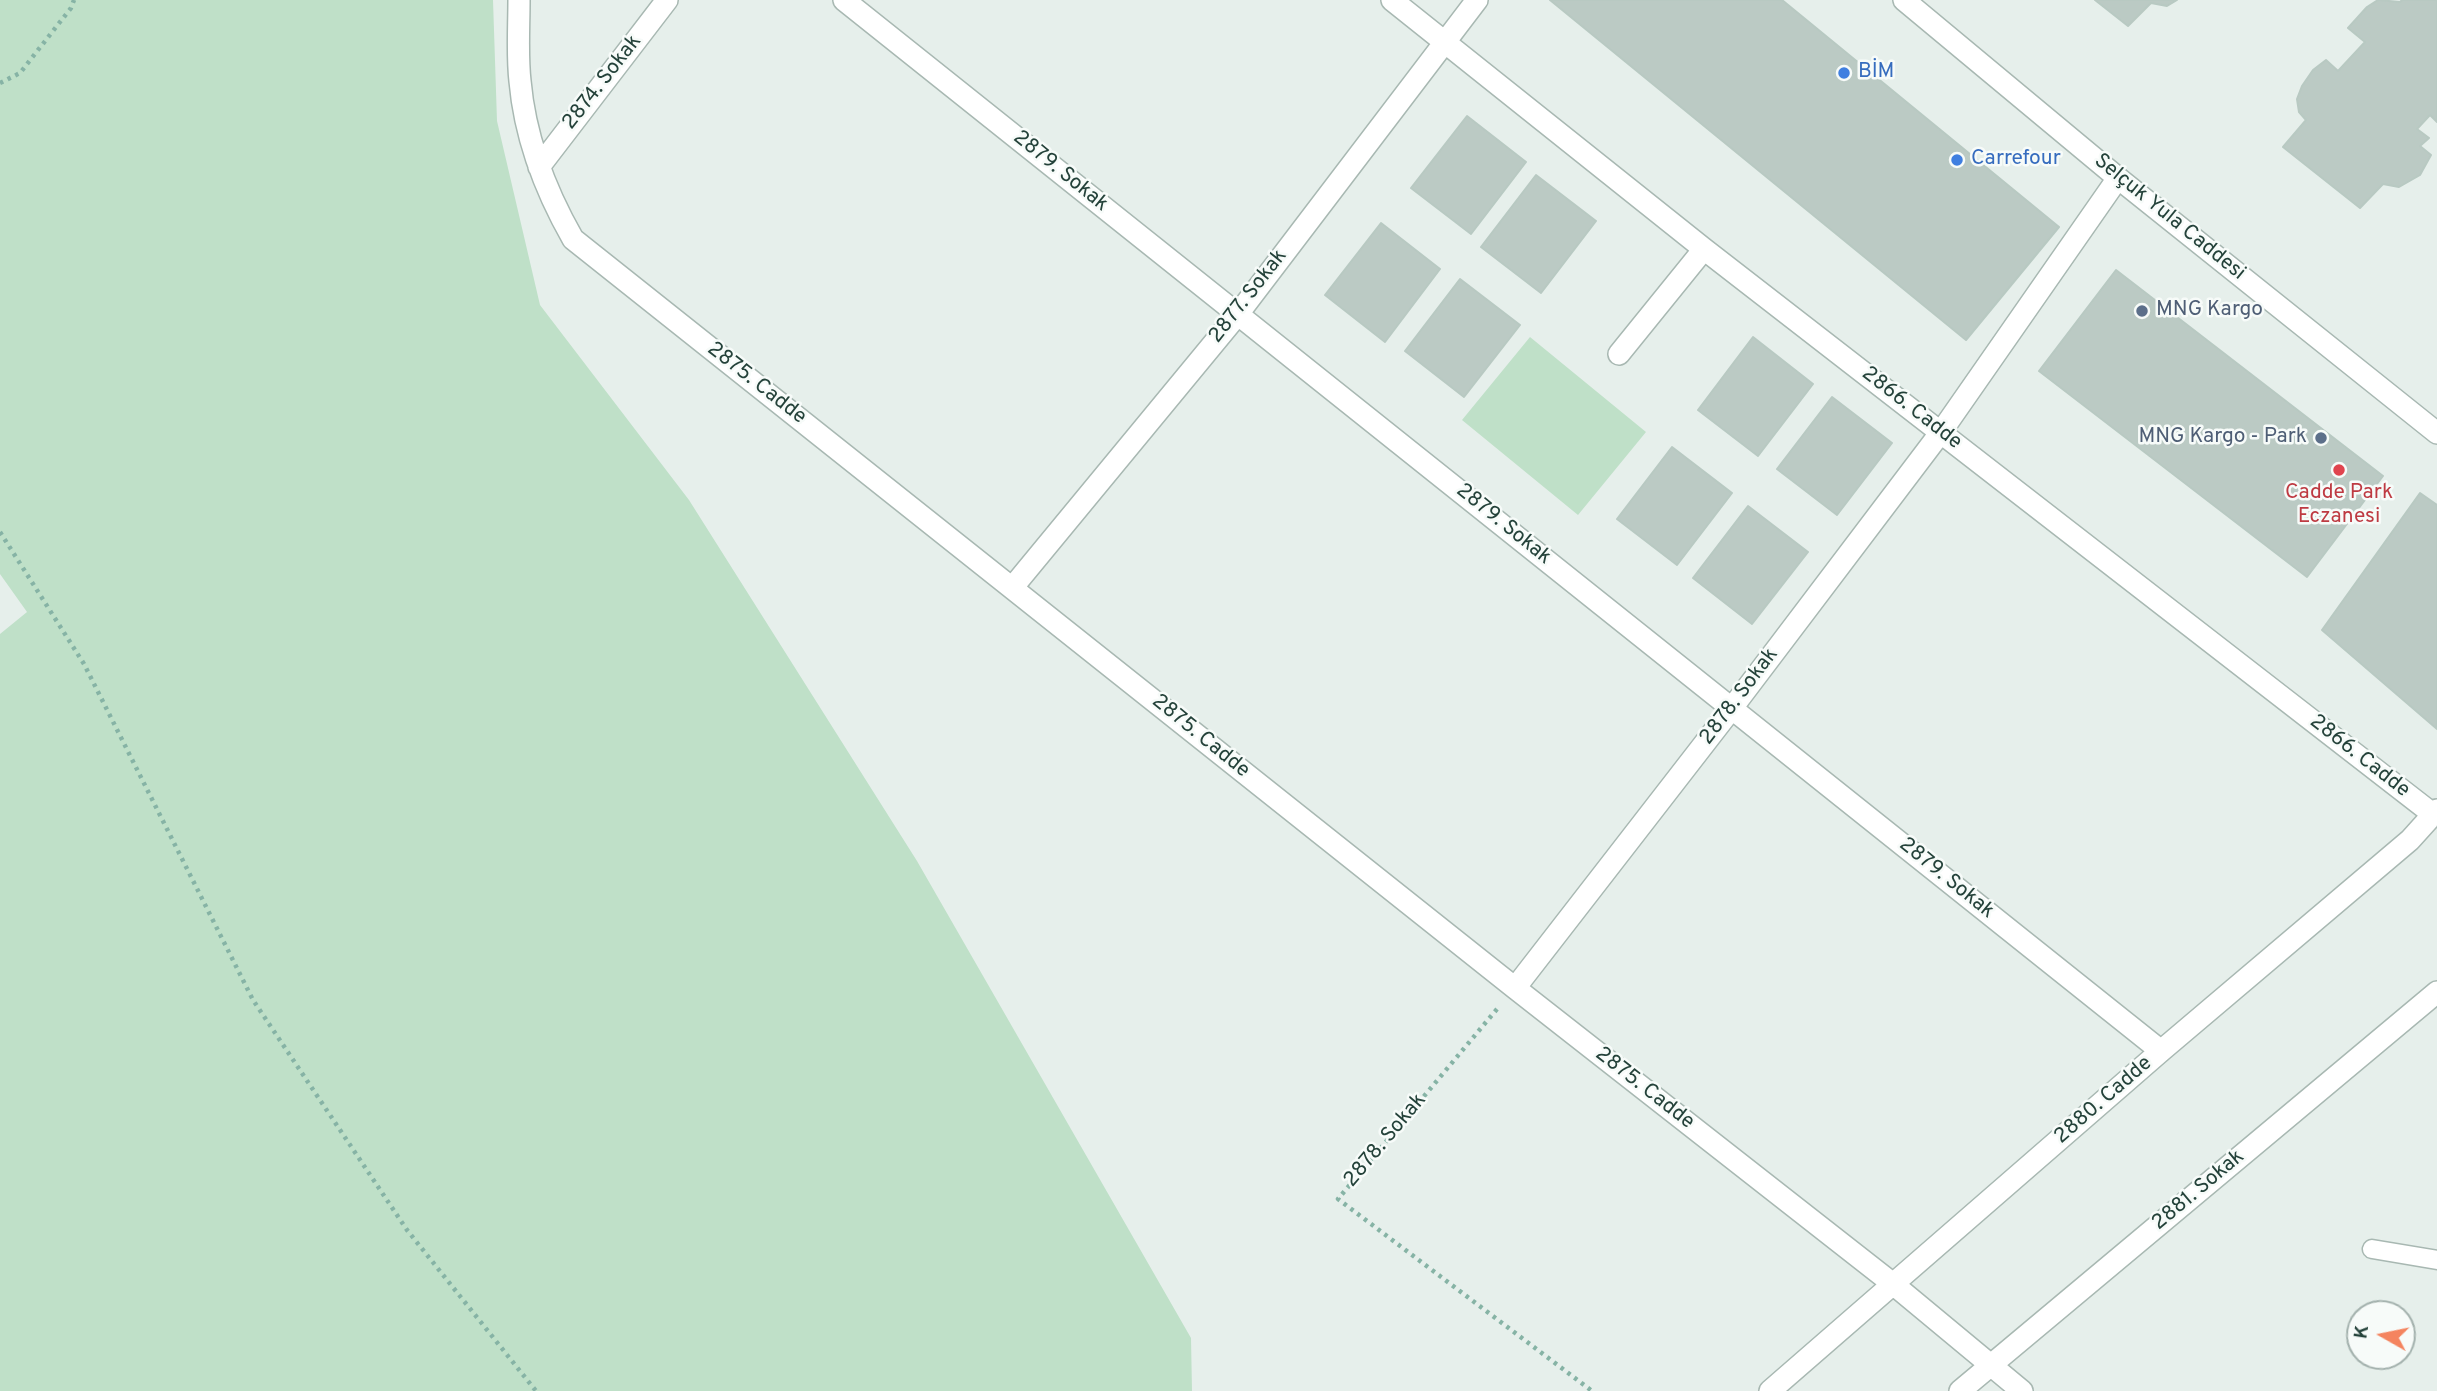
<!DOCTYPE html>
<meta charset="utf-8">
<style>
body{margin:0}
#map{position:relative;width:2437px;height:1391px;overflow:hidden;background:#e6efeb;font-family:Overpass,sans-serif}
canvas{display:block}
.north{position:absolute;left:2346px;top:1300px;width:70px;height:70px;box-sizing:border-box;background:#f7fbf9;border:2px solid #a3b1ad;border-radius:50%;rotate:279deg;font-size:19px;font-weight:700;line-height:28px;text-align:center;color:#24423a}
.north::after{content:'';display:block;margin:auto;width:24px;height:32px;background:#f4845f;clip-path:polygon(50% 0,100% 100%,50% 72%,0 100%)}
</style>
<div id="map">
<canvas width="2437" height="1391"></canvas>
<div class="north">K</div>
</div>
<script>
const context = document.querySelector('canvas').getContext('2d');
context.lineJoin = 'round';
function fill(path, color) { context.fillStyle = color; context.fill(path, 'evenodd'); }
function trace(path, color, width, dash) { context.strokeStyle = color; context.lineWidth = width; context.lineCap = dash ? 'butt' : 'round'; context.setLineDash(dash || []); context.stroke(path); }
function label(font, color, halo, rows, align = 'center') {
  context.font = font + ' Overpass,sans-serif'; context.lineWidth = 5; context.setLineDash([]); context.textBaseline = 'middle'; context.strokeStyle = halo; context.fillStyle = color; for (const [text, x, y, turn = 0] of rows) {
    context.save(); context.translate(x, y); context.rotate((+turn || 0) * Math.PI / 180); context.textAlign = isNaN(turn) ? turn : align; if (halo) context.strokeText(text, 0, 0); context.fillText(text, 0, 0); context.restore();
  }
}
const green = new Path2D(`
 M0,0H493L497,121L540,305L689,500L917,861L1191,1338L1192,1391H0V634L27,612L0,574Z
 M1530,337L1646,432L1578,515L1462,420Z`);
const building = new Path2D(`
 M1550,0H1782L2059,227L1966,340Z
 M2095,0H2177L2167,6L2151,3L2128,26Z
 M2378,0L2400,2L2402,0H2437V122L2430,115L2417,129L2429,138L2420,146L2431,155L2420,175L2399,187L2383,184L2360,208L2283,147L2306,120L2299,112L2297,99L2302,86L2313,70L2326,60L2338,71L2365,42L2348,28L2367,7Z
 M1467,116L1526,162L1471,234L1411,188Z
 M1536,175L1596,221L1541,293L1481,247Z
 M1381,223L1440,269L1385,342L1325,295Z
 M2116,270L2383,476L2307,577L2039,371Z
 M1460,279L1520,325L1464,397L1405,351Z
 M1753,337L1813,384L1758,456L1698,410Z
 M1832,397L1892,443L1837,515L1777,469Z
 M1672,447L1732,493L1677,565L1617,519Z
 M2420,493L2437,505V729L2322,630Z
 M1748,506L1808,552L1752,624L1693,578Z`);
const path = new Path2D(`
 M0,83L20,73L71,8L74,0
 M0,532L84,664L253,1000L407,1230L536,1391
 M1497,1009L1338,1199L1592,1391`);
const service = new Path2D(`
 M2372,1249L2437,1260`);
const minor = new Path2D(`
 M519,0C519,27 517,55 520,81C525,138 545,190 573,239L1515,988L1893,1284L2022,1391
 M844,0L2161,1051
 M1392,0L1704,249L2434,815
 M539,167L667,0
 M1619,354L1704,249
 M1012,588L1238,314L1477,0
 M1515,988L1732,708L1941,432L2118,178
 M1770,1391L2161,1051L2410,840L2437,810
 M1960,1391L2437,992`);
const tertiary = new Path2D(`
 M1904,0L2118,178L2437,433`);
const markers = [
 [1844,73,7,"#3f7fe0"],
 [1957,160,7,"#3f7fe0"],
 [2142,311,7,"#5c6f8a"],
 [2321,438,7,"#5c6f8a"],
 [2339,470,7,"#e0444e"]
];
const shopNames = [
 ["BİM",1858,73],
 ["Carrefour",1971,160]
];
const streetNames = [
 ["2874. Sokak",603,83,-52],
 ["2879. Sokak",1060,172,39],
 ["Selçuk Yula Caddesi",2169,218,39],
 ["2877. Sokak",1249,297,-52],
 ["2875. Cadde",756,384,38],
 ["2866. Cadde",1911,409,38],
 ["2879. Sokak",1503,525,39],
 ["2878. Sokak",1740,697,-53],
 ["2875. Cadde",1200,737,39],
 ["2866. Cadde",2359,757,38],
 ["2879. Sokak",1946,879,39],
 ["2875. Cadde",1644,1089,38],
 ["2880. Cadde",2104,1101,-41],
 ["2878. Sokak",1386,1141,-50],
 ["2881. Sokak",2199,1191,-40]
];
const serviceNames = [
 ["MNG Kargo",2156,311],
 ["MNG Kargo - Park",2307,438,"right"]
];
const healthNames = [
 ["Cadde Park",2339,494],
 ["Eczanesi",2339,518]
];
fill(green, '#bfe0c8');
fill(building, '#bbcac4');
trace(building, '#b8c9c2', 2);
trace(service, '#a8b8b2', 21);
trace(minor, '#a8b8b2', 24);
trace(tertiary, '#a8b8b2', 24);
trace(path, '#86b3a5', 4.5, [3.5, 5]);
trace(service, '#fff', 18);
trace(minor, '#fff', 21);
trace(tertiary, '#fff', 21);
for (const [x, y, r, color] of markers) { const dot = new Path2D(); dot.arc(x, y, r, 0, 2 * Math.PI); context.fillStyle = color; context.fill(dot); trace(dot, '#f7fbf9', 2.5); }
label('21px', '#366cbe', '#f7fbf9', shopNames, 'left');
label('21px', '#24423a', '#f7fbf9', streetNames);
label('21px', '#4e5e75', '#f7fbf9', serviceNames, 'left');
label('21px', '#be3a42', '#f7fbf9', healthNames);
</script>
